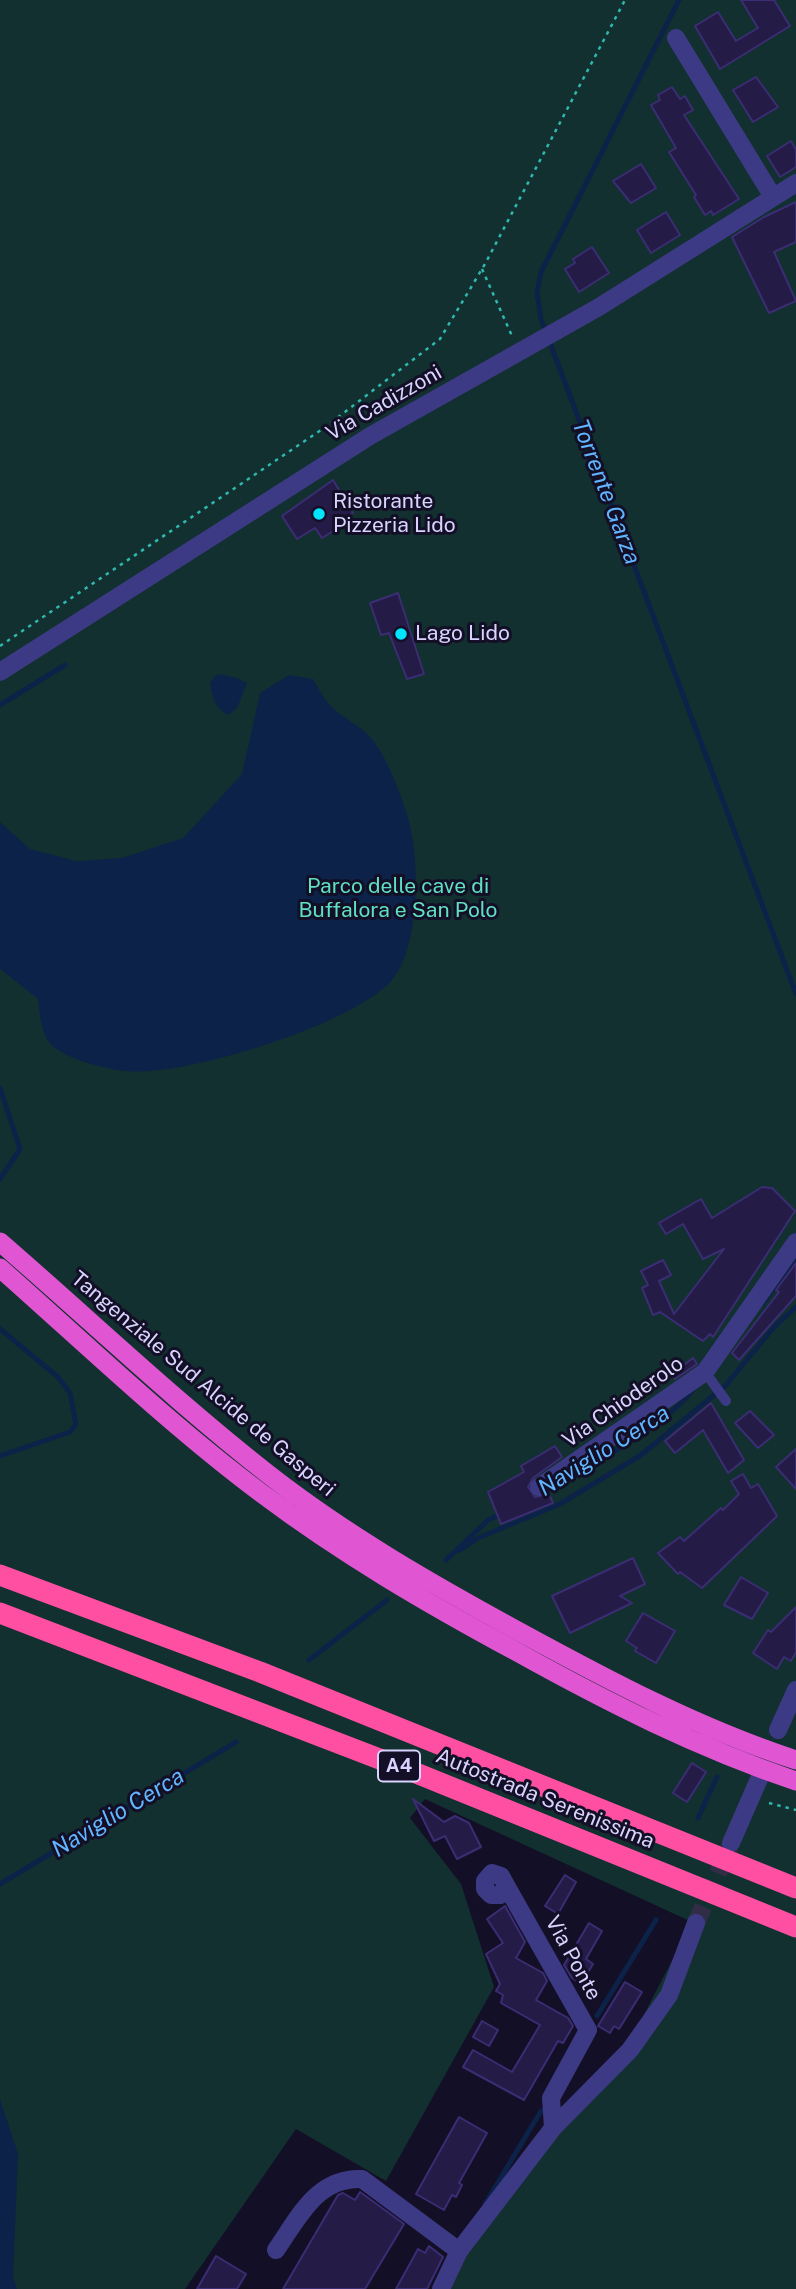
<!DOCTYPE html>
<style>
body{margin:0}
canvas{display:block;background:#130f26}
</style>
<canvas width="796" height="2289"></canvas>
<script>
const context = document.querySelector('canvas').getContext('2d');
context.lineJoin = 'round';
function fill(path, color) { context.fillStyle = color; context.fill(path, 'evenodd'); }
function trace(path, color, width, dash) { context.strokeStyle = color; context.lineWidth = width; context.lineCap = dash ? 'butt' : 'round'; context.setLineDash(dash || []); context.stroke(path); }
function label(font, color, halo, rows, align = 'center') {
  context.font = font + ' "Public Sans",sans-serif'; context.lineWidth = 6; context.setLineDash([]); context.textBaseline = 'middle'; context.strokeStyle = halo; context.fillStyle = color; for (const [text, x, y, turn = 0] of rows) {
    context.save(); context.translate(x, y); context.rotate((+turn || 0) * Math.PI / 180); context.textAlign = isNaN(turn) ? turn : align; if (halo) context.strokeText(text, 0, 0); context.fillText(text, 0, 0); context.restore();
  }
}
const green = new Path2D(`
 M0,0H796V2289H433L626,2049L692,1922L425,1799L410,1818L461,1884L494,1987L386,2181L296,2129L185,2289H0Z`);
const water = new Path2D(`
 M217,674L234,677L247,683L237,708L228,715C214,707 212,696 210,683Z
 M289,675L313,679C318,687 322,695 327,702C340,718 364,726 375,743C388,761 399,790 406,811C420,852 422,945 392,980C355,1024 182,1078 125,1071C103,1068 73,1061 55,1048C41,1038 40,1015 38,999L0,969V822L30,849L76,861L122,858L183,838L242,774L260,693Z
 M0,2099L18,2154L13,2276L17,2289H0Z`);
const stream = new Path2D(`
 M679,0L541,272L537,293L541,319L796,994
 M0,705L65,665
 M0,1088L20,1149L0,1179
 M763,1303L796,1257
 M0,1329L58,1377L70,1393L76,1424L70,1432L0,1456
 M561,1482C603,1458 663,1427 693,1390
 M460,1550L478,1538L560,1504L641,1455L725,1386L775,1326L796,1307
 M446,1560L488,1520L503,1513
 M309,1660L387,1600
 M698,1818L717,1777
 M0,1884L236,1742
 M597,2016L656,1920
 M485,2204L541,2111`);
const building = new Path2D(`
 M741,0H774L790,26L720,69L695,26L718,12L736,41L758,28Z
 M756,77L778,107L753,122L733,90Z
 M672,87L680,99L685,96L693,110L684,115L739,199L713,215L711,211L705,215L694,197L696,195L669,152L676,148L651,105L660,100L658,95Z
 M791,141L796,150V167L780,177L767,156Z
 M641,164L656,188L631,203L613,181Z
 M796,202V242L774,252L796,301L769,313L732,237L764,217Z
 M666,212L680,235L651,253L637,230Z
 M592,247L609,273L579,292L565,269L575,263L573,259Z
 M333,480L353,513L348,516L351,520L322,538L315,528L297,539L282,516Z
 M398,593L424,674L407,679L389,633L381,635L370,603Z
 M762,1187L772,1188L795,1211L713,1337L710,1334L703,1341L660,1312L653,1315L642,1288L648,1285L641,1271L663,1260L671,1275L659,1281L674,1314L724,1249L703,1259L683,1224L666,1234L659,1223L701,1199L712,1218Z
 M796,1263V1296L739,1360L732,1353L779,1292L776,1290Z
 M693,1358L697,1364L675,1379L672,1374Z
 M711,1403L744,1460L728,1473L703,1430L675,1453L665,1441Z
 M750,1411L774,1435L758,1448L735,1423Z
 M555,1446L562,1457L533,1478L528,1487L535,1497L549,1494L553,1503L501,1524L488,1492L524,1472L521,1466Z
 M796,1449V1489L776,1467Z
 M743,1474L751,1488L758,1484L777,1516L702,1588L680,1572L678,1574L658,1553L680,1537L684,1541L721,1508L723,1510L739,1494L731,1481Z
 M633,1558L645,1584L620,1596L632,1603L570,1633L552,1596Z
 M741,1577L768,1593L752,1619L724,1605Z
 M796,1607V1652L791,1661L784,1657L777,1669L753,1653L768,1630L771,1632Z
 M643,1613L675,1631L656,1663L635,1651L637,1648L626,1641Z
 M692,1763L706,1772L687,1802L673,1793Z
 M413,1799L444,1822L455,1816L469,1823L481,1847L457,1859L445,1836L434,1841Z
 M565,1875L576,1882L558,1914L545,1906Z
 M505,1906L525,1942L516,1958L543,1973L547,1981L536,2000L568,2018L573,2026L563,2043L558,2041L524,2100L463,2067L473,2050L512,2072L540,2025L501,2003L503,1995L496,1991L500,1984L486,1954L503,1943L487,1919Z
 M589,1923L602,1931L586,1959L593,1964L581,1984L572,1978L564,1965Z
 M625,1982L642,1992L619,2029L614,2026L610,2033L598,2026Z
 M482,2021L498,2030L489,2046L473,2037Z
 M459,2117L487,2133L459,2183L462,2185L456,2197L452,2195L444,2210L416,2194Z
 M360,2192L404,2224L365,2289H283L338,2195L343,2193L355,2200Z
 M429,2246L443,2257L427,2289H396L418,2249L425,2253Z
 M216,2256L246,2274L237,2289H197Z`);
const minorTunnel = new Path2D(`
 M696,1923L730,1846`);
const path = new Path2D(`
 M482,269L512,336
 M0,646L324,428L440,339L485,264L625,0
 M769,1803L796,1810`);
const service = new Path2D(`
 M705,1372L726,1401`);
const minor = new Path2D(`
 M676,38L773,197
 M0,672L370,436L599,307L796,183
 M539,1487L705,1372L796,1242
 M778,1730L796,1690
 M731,1843L759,1779
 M507,1887L500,1895H491L485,1889V1881L492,1873L501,1876L507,1887L588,2030L551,2098L553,2128
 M276,2250C299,2217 317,2177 362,2179L459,2251
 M441,2289L459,2251L553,2128L630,2050L669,1995L696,1923`);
const trunk = new Path2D(`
 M0,1242C89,1319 175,1401 268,1474C346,1535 432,1584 518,1631C608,1680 698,1728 796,1760
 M0,1268C86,1344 169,1424 261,1493C342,1554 428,1604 517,1652C607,1702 698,1748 796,1781`);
const motorway = new Path2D(`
 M0,1575L260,1672L796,1888
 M0,1613L416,1773L796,1927`);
const markers = [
 [319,514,7,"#00e5ff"],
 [401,634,7,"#00e5ff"]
];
const shields = [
 [399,1766,42]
];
const shieldNames = [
 ["A4",399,1766]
];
const streetNames = [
 ["Via Cadizzoni",384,403,-30],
 ["Tangenziale Sud Alcide de Gasperi",203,1384,40],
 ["Via Chioderolo",623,1402,-35],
 ["Autostrada Serenissima",545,1799,22],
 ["Via Ponte",573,1958,61]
];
const poiNames = [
 ["Ristorante",333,502],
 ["Pizzeria Lido",333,526],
 ["Lago Lido",415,634]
];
const parkNames = [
 ["Parco delle cave di",398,887],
 ["Buffalora e San Polo",398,911]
];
const waterNames = [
 ["Torrente Garza",606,492,69],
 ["Naviglio Cerca",604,1451,-32],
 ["Naviglio Cerca",118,1813,-31]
];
fill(green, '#12302f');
fill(water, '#0c2248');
trace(stream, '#0c2248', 5);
fill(building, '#241b47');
trace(building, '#3b2d73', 2);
trace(minorTunnel, '#312d47', 18, [18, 9]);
trace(path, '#2fb8b0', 2.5, [3.5, 5]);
trace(service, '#3d3a85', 10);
trace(minor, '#3d3a85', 18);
trace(trunk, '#e055d1', 19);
trace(motorway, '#ff4fa3', 21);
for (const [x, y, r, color] of markers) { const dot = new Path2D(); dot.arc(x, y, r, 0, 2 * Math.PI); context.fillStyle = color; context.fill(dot); trace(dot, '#130f26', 2.5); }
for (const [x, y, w] of shields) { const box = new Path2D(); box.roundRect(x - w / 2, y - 15.5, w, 31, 5); context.fillStyle = '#130f26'; context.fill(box); trace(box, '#d9d4ff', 2); }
label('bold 19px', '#d9d4ff', null, shieldNames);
label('21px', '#d9d4ff', '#130f26', streetNames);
label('21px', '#d9d4ff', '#130f26', poiNames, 'left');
label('21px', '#5fe0c0', '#130f26', parkNames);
label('italic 23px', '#62b6ff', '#130f26', waterNames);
</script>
